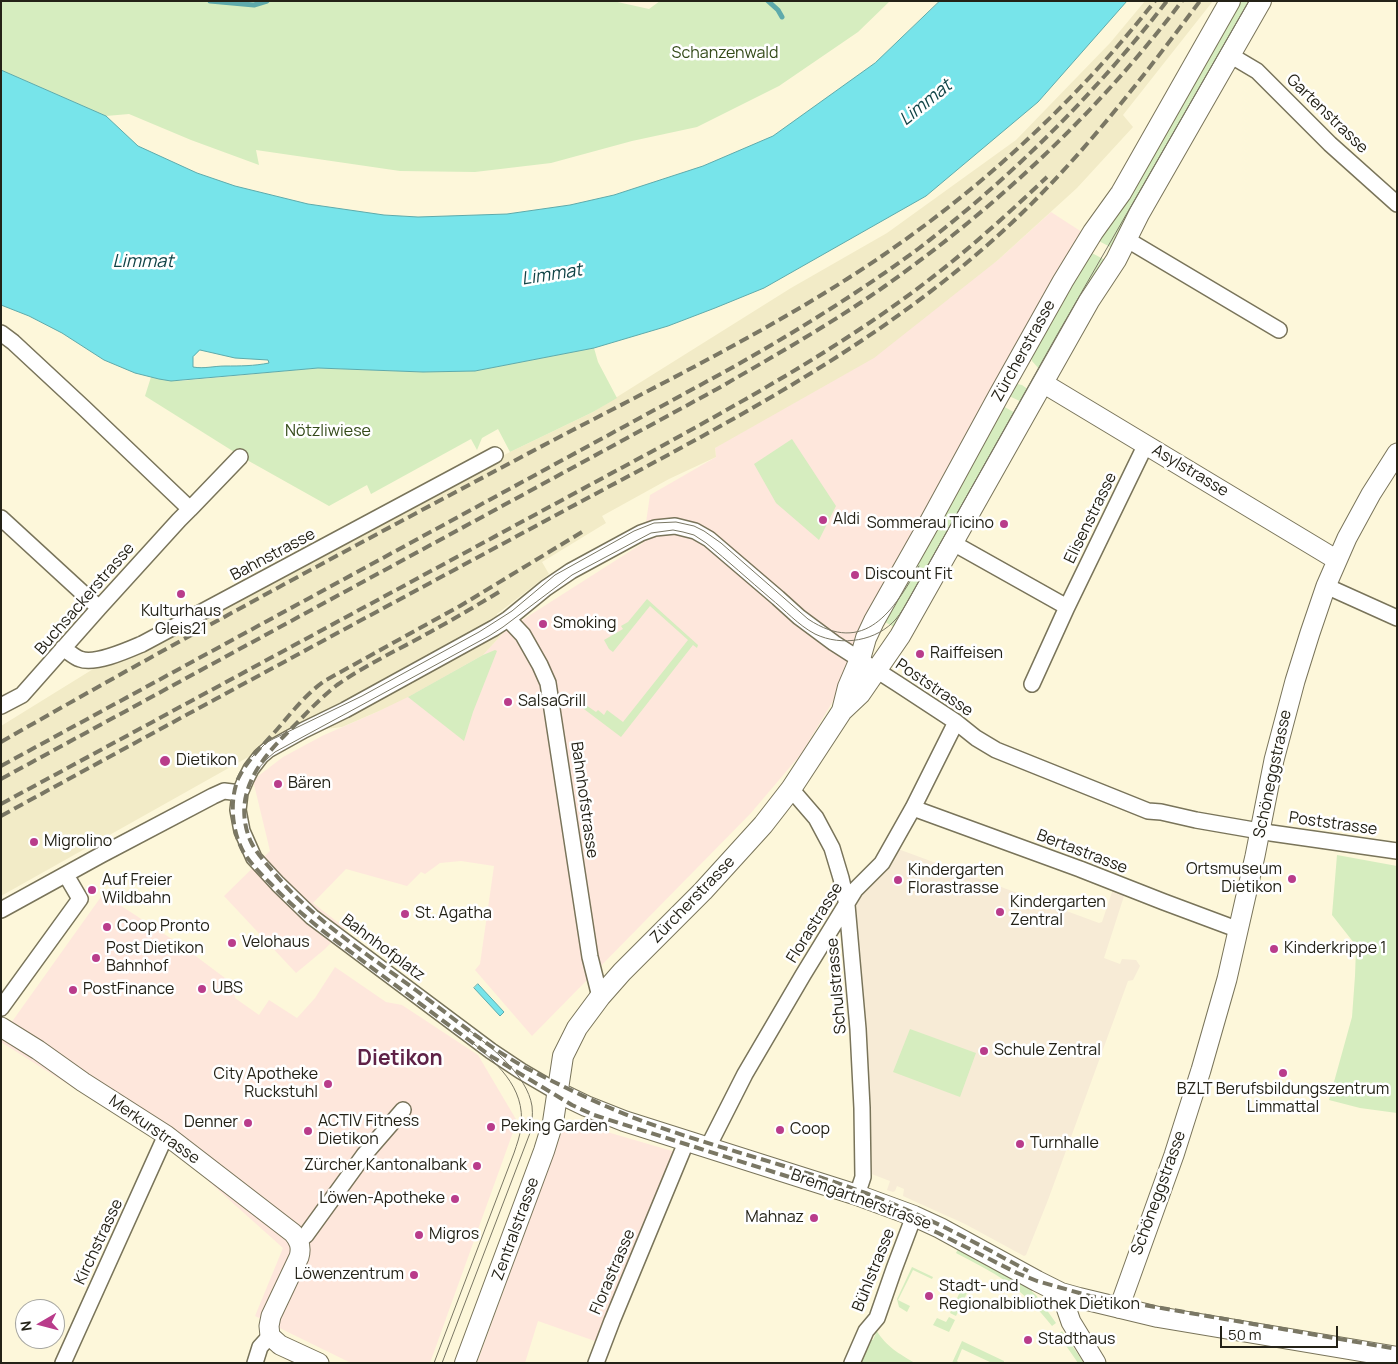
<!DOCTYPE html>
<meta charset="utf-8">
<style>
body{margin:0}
#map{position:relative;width:1398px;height:1364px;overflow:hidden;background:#fdf7da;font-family:Manrope,sans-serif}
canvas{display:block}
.frame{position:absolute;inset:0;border:2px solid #242217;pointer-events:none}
.north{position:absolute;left:15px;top:1299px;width:50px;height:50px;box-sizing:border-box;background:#fff;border:1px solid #a7a7a2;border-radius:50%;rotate:262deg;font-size:14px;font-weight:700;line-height:20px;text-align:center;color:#242217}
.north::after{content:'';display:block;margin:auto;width:18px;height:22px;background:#b93c8b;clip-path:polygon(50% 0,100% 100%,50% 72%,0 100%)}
.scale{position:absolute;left:1220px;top:1326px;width:118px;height:22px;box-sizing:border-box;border:2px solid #242217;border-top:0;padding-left:6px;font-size:15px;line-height:18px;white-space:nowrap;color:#242217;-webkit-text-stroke:4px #fff;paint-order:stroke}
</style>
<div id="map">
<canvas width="1398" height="1364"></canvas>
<div class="frame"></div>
<div class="north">N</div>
<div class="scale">50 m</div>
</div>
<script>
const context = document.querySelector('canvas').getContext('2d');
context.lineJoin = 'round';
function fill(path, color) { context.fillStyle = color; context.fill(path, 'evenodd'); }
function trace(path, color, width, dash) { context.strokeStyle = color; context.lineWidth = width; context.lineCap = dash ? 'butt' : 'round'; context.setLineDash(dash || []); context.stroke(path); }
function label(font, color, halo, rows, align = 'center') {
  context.font = font + ' Manrope,sans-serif'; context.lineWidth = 5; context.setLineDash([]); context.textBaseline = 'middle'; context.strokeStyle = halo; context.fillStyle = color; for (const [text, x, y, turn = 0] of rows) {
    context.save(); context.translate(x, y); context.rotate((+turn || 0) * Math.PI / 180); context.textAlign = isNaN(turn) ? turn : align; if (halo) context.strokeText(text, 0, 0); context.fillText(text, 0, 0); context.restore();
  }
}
const commercial = new Path2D(`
 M1051,212L1085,234L844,683L801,754L751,813L532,1036L475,970L480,964L494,866L461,861L440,863L425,874L421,872L407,886L346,869L313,903L345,928L325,949L296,973L224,896L270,851L253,780L283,757L322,736L379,711L483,655L505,631L643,543L650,495L716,457L715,448L998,260Z
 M103,894L181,945L233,984L235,998L259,1015L269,1000L297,1018L315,998L335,967L386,1002L402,1005L478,1055L517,1121L430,1363H351L255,1316L283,1248L177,1153L1,1042V1037Z
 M564,1126L597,1129L689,1156L609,1346L538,1321L525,1363H477Z`);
const built = new Path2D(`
 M1145,1H1213L1123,115L1133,127L1077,188L998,260L874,358L715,448L716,457L669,479L602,516L606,523L542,562L549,574L497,614L505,631L483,655L408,697L379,711L342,727L291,733L1,896V726L132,645L510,452L593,412L791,288L887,233L1016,140L1110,43Z`);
const education = new Path2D(`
 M898,849L1099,923L1102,922L1113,889L1125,893L1104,958L1120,964L1122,959L1136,960L1140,966L1133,980L1128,981L1048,1200L1026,1255L1024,1256L965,1224L903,1196L904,1189L897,1186L895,1191L893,1192L887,1190L890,1181L869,1173L868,1078L865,1024L862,980L854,906L864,890Z`);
const green = new Path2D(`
 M1,1H613L649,9L660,1H890L858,32L779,86L697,127L632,141L551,163L475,172L400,171L256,150L259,165L191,140L129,114L106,116L1,70Z
 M1236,1H1255L1116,250L1095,239Z
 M1088,251L1109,262L1040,370L1032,361V356L1066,296Z
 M594,348L598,362L617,398L593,412L510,452L498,429L482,438L477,450L471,439L371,494L367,485L329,506L247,460L145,396L151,377L159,379L180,381L318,368L424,372L475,371Z
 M1017,384L1022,385L1029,390L1026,404L1007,395Z
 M1001,405L1019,415L898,629L881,620Z
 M792,439L836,506L819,540L776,503L754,464Z
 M647,599L698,645L697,648L693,645L621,737L580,706L583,703L596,712L598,710L604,715L607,710L623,722L688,640L650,606L613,652L609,649L604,640L623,629L621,626L628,622Z
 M495,650L497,651L473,712L464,741L408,697L483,655Z
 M1337,855L1397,866V1113L1360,1108L1329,1100L1352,1017L1355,976L1356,948L1354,943L1332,915Z
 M910,1029L976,1053L960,1097L893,1072Z
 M958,1249L1026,1286L1036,1295L1056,1323L1052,1326C1039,1310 1025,1294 1007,1282C991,1271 973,1262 956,1253Z
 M912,1267L933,1277L932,1279L913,1270L898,1300L910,1306L907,1312L899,1307L897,1299Z
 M944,1282L967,1293L956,1316L950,1313L960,1292L943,1284Z
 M949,1317L955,1320L949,1332L933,1325L937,1318L946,1322Z
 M876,1330C887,1347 898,1353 915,1363H861L871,1339L873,1340L876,1333L874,1331Z
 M1062,1331L1084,1363H1078L1058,1334Z
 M962,1341L1004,1361V1363H992L962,1349L957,1361L959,1363H952Z`);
const water = new Path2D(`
 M940,1H1127L1038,102L926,196L764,288L715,308L668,326L594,348L475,371L423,372L318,368L171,381L159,379L135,373L104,360L62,333L29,316L1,305V70L106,116L138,146L197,173L235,186L308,204L384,215L418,217L507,214L570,205L614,195L703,166L773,136L875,63ZM200,350L235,358L268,360L269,363C254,366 240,366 225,366C214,366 204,369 193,367V357Z
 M478,984L504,1012L500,1016L474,988Z`);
const stream = new Path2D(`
 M210,1L254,5L267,1
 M768,1L778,10L782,17`);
const minor = new Path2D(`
 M1230,55L1257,71L1330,144L1397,204
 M1126,239L1279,330
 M1,333L13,342L84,408L190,509L179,520L99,608L30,686L22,695L1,706
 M190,509L240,457
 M1,518L99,608
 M953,543L1067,607
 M1326,586L1397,618
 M508,619L523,635L540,665L548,683L590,957L600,997
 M63,648C69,652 74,657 80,659C95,665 128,650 142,644L495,455
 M1032,684L1067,607L1146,444
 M791,789L816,818L832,848L841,878L847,905L858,1029L862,1108L863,1177L857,1195
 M913,808L1080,869L1164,902L1239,930
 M1,910L101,855L213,796L224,791L240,793
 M1,1008L80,899L66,875
 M557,1092L521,1071L491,1051L312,917L278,884L254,858L242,831L238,810L240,793L246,779L251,769L261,756L268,750L304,730L345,710L494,628L508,619L546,588L571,571L641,533L655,528L675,526L695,531L709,539L778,598L799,617L834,643L898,684L956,722L976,738L996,750L1148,811L1161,812L1196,820L1271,833L1397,851
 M708,1147L745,1074L803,975L855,890L882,863L913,808L956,722
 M299,1241L306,1235L364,1155L403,1110
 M63,1363L166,1135
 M255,1363L260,1347L270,1336
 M596,1363L612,1321L687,1140
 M852,1363L866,1331L877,1318L894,1269L914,1216`);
const tertiary = new Path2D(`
 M1043,383L1337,560
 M1,1027L38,1050L83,1082L166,1135L293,1233C299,1240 302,1247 299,1257L271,1316L269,1326L270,1336L280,1345L319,1363
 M1061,1293L1071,1322L1096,1363
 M1119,1308L1174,1155L1201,1070L1227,979L1255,856L1274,760L1295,681L1310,633L1326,586L1347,538L1371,494L1397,453`);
const secondary = new Path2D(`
 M842,711L848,687L860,659L866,638L874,621L926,529L999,395L1063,281L1093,232L1121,193L1230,1
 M557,1092L586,1106L624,1121L857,1195L914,1216L940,1228L1037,1281L1061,1293L1079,1298L1158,1317L1397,1357
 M465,1363L544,1151L553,1122L563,1056L577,1028L600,997L622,972L703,891L763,825L791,789L842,711L860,694L900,636L1089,301L1116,260L1139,214L1261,1`);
const tram = new Path2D(`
 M252,757L266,743L273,739L362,696L479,632L512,611L555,575L634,531L654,523L676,522L694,526L704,531L721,543L808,619C865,657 894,610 919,566
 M257,770L268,758L275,752L489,636L503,627L572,575L651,533L673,530L683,532L694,535L706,543C728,561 749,580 770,598C785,610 798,625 815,634C842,647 877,641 896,619C901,613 905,606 909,599L1057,335L1249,1
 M434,1363L514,1153C517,1144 520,1136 521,1127C526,1086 495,1062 467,1038
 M442,1363L530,1133C532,1124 533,1115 532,1106C527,1075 492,1048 469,1030`);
const rail = new Path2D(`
 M582,532L460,606L326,680C305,694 290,715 273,734C260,748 246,762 238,779C229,802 232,832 244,853C252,865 262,875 272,885C290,904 310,921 332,938L489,1055L572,1105L594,1115L802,1181L882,1208L938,1233L1017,1273L1037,1281L1090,1296L1121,1301L1397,1349
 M499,592C469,610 440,627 410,643C385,656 360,669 337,685C318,700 303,717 286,734C270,750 253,770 247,792C242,808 244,827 251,842C256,852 263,860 270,868C310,918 366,953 417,991C455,1019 492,1051 534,1072C570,1090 607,1108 645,1122C716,1148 789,1165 860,1191C918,1212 973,1241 1028,1271
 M1,742C170,645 341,553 512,462C624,402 740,347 847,279C965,204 1069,110 1155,1
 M1,766L726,371C792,334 857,294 918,249C1011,178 1095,94 1167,1
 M1,779L717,389C774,356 831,324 885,286C997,207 1099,111 1182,1
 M1,804L660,447C756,394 853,340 939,272C976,243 1012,210 1047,177
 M1,816C182,717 363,619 545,521C700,437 861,358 993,240C1072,170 1137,85 1200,1`);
const markers = [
 [823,520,5,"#b93c8b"],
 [1004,524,5,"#b93c8b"],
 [855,575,5,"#b93c8b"],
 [181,594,5,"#b93c8b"],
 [543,624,5,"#b93c8b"],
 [920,654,5,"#b93c8b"],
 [508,702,5,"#b93c8b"],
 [165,761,6,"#b93c8b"],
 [278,784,5,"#b93c8b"],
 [34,842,5,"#b93c8b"],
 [1292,879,5,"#b93c8b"],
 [898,880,5,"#b93c8b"],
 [92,890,5,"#b93c8b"],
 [1000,912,5,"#b93c8b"],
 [405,914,5,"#b93c8b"],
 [107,927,5,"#b93c8b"],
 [232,943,5,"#b93c8b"],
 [1274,949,5,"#b93c8b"],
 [96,958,5,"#b93c8b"],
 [202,989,5,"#b93c8b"],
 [73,990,5,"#b93c8b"],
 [984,1051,5,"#b93c8b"],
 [1283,1073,5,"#b93c8b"],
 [328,1084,5,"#b93c8b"],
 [248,1123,5,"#b93c8b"],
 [491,1127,5,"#b93c8b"],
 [780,1130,5,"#b93c8b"],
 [308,1131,5,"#b93c8b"],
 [1020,1144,5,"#b93c8b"],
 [477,1166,5,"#b93c8b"],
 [455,1199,5,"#b93c8b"],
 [814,1218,5,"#b93c8b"],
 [419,1235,5,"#b93c8b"],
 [414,1275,5,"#b93c8b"],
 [929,1296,5,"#b93c8b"],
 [1028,1340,5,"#b93c8b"]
];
const parkNames = [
 ["Schanzenwald",725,54],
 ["Nötzliwiese",328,432]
];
const streetNames = [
 ["Gartenstrasse",1327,114,44],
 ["Zürcherstrasse",1024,351,-61],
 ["Asylstrasse",1190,471,31],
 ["Elisenstrasse",1091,518,-64],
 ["Bahnstrasse",273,555,-28],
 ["Buchsackerstrasse",85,599,-49],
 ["Poststrasse",934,688,34],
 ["Schöneggstrasse",1273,774,-78],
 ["Bahnhofstrasse",584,800,82],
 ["Poststrasse",1333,824,8],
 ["Bertastrasse",1082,852,21],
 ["Zürcherstrasse",693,900,-46],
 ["Florastrasse",815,923,-58],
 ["Bahnhofplatz",383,948,37],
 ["Schulstrasse",837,986,-95],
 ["Merkurstrasse",154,1130,35],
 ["Schöneggstrasse",1159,1193,-70],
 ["Bremgartnerstrasse",861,1200,20],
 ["Zentralstrasse",516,1229,-70],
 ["Kirchstrasse",99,1242,-65],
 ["Bühlstrasse",874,1270,-68],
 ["Florastrasse",613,1272,-67]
];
const poiNames = [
 ["Aldi",833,520],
 ["Sommerau Ticino",994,524,"right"],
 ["Discount Fit",865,575],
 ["Kulturhaus",181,612,"center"],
 ["Gleis21",181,630,"center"],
 ["Smoking",553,624],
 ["Raiffeisen",930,654],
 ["SalsaGrill",518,702],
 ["Dietikon",176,761],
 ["Bären",288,784],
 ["Migrolino",44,842],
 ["Ortsmuseum",1282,870,"right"],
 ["Dietikon",1282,888,"right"],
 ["Kindergarten",908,871],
 ["Florastrasse",908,889],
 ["Auf Freier",102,881],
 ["Wildbahn",102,899],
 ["Kindergarten",1010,903],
 ["Zentral",1010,921],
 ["St. Agatha",415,914],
 ["Coop Pronto",117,927],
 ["Velohaus",242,943],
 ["Post Dietikon",106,949],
 ["Bahnhof",106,967],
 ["Kinderkrippe 1",1284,949],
 ["UBS",212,989],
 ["PostFinance",83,990],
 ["Schule Zentral",994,1051],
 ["City Apotheke",318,1075,"right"],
 ["Ruckstuhl",318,1093,"right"],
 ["BZLT Berufsbildungszentrum",1283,1090,"center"],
 ["Limmattal",1283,1108,"center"],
 ["ACTIV Fitness",318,1122],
 ["Dietikon",318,1140],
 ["Denner",238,1123,"right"],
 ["Peking Garden",501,1127],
 ["Coop",790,1130],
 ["Turnhalle",1030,1144],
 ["Zürcher Kantonalbank",467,1166,"right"],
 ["Löwen-Apotheke",445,1199,"right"],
 ["Mahnaz",804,1218,"right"],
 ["Migros",429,1235],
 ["Löwenzentrum",404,1275,"right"],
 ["Stadt- und",939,1287],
 ["Regionalbibliothek Dietikon",939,1305],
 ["Stadthaus",1038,1340]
];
const waterNames = [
 ["Limmat",926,103,-39],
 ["Limmat",143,262],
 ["Limmat",552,275,-9]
];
const districtNames = [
 ["Dietikon",400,1059]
];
fill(commercial, '#fee7dc');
fill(built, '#f2ebc7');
fill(education, '#f7ebd6');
fill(green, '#d6edbf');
fill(water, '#77e4ea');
trace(water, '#5eaaab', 1);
trace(stream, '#5eaaab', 5);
trace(minor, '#79745a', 18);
trace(tertiary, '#79745a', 21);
trace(secondary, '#79745a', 22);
trace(minor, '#fff', 15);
trace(tertiary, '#fff', 19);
trace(secondary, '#fff', 20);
trace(tram, '#7a7764', 1);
trace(rail, '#7a7764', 4, [10, 5]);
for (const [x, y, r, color] of markers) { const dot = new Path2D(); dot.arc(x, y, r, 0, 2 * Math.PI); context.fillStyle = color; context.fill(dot); trace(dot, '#fff', 2); }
label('16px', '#344a19', '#fff', parkNames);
label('16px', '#242217', '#fff', streetNames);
label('16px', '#242217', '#fff', poiNames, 'left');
label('italic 18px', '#114447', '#fff', waterNames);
label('bold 21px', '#5f2247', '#fff', districtNames);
</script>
